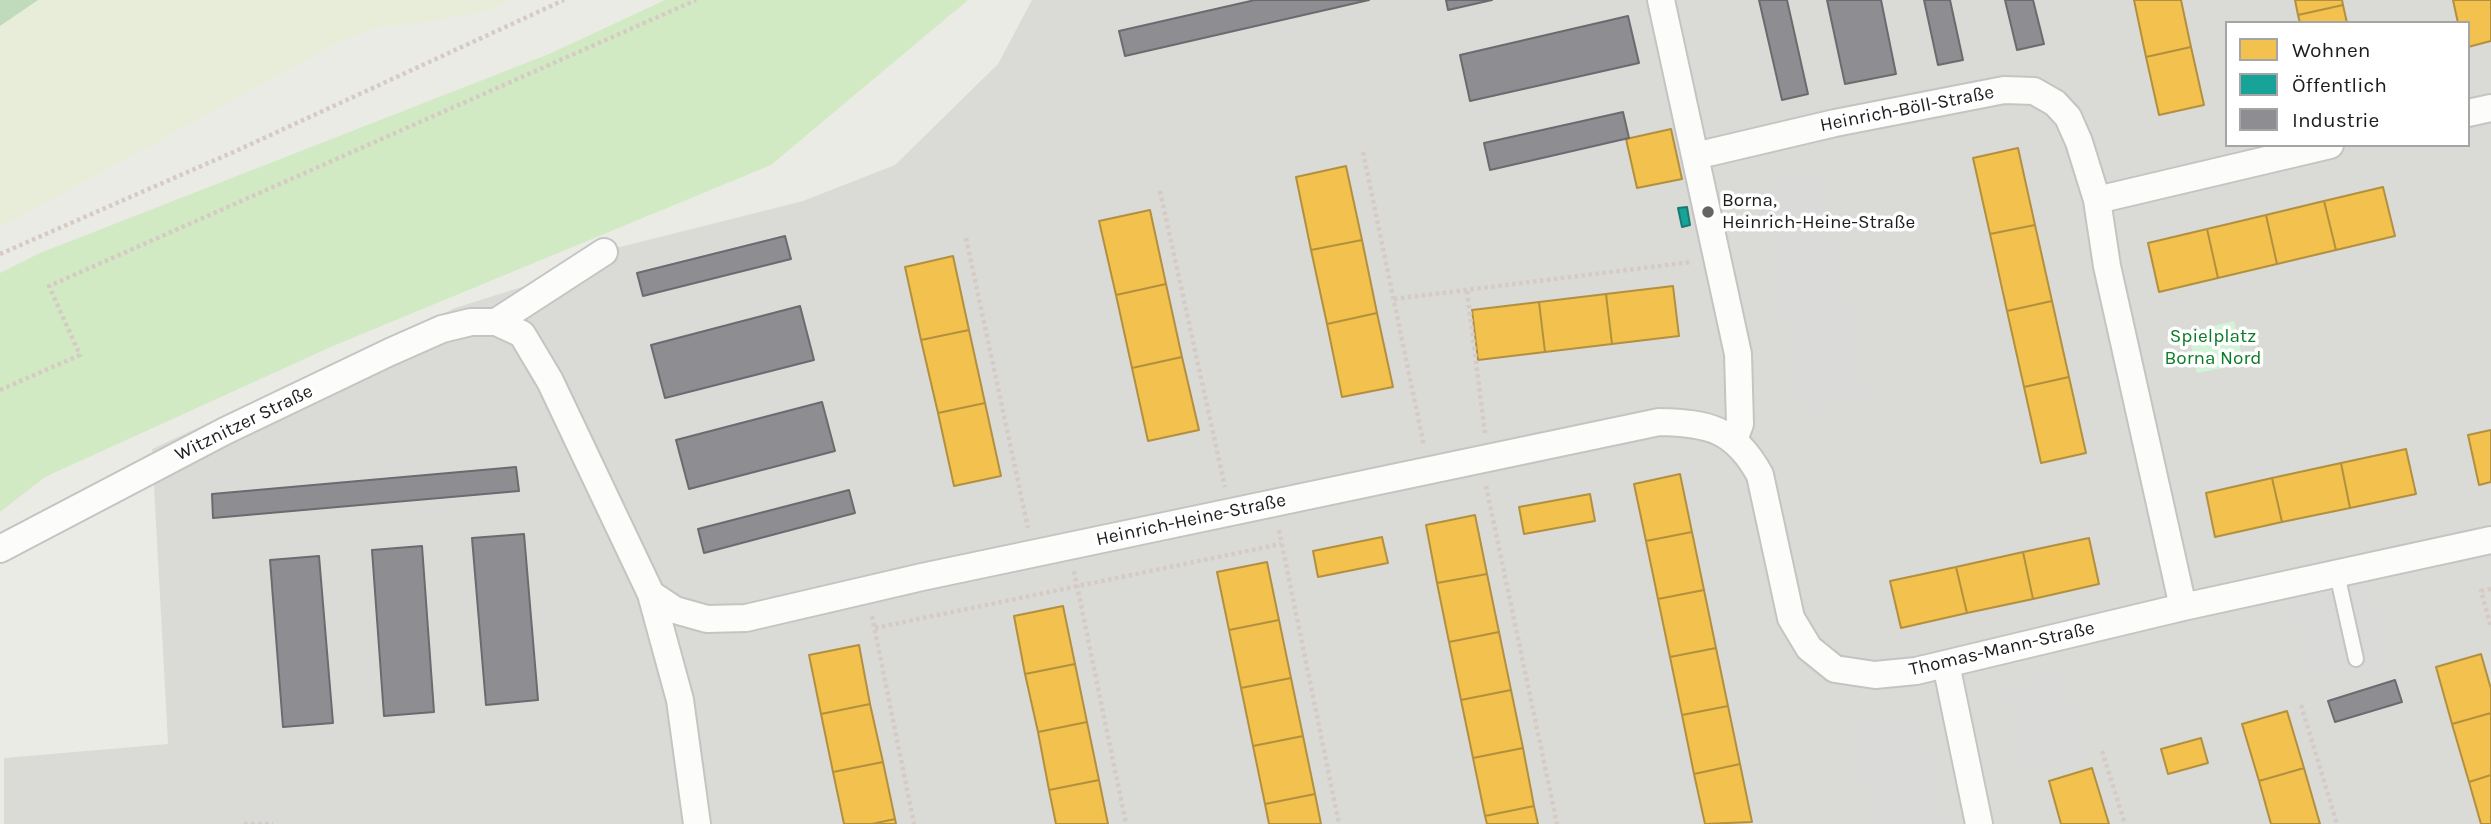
<!DOCTYPE html>
<meta charset="utf-8">
<style>
body{margin:0}
#map{position:relative;width:2491px;height:824px;overflow:hidden;background:#ebebe6;font-family:Karla,sans-serif}
canvas{display:block}
.legend{position:absolute;left:2225px;top:21px;width:245px;height:126px;box-sizing:border-box;background:#fff;border:2px solid #a5a5a5;margin:0;padding:9px 12px;list-style:none;font-size:21px;color:#1d1d1d}
.legend li{display:flex;align-items:center;gap:14px;height:35px}
.legend b{width:35px;border:2px solid #a5a5a5}
</style>
<div id="map">
<canvas width="2491" height="824"></canvas>
<ul class="legend">
<li><b style="height:19px;background:#f2c14e"></b>Wohnen</li>
<li><b style="height:19px;background:#17a398"></b>Öffentlich</li>
<li><b style="height:19px;background:#8d8d92"></b>Industrie</li>
</ul>
</div>
<script>
const context = document.querySelector('canvas').getContext('2d');
context.lineJoin = 'round';
function fill(path, color) { context.fillStyle = color; context.fill(path, 'evenodd'); }
function trace(path, color, width, dash) { context.strokeStyle = color; context.lineWidth = width; context.lineCap = dash ? 'butt' : 'round'; context.setLineDash(dash || []); context.stroke(path); }
function label(font, color, halo, rows, align = 'center') {
  context.font = font + ' Karla,sans-serif'; context.lineWidth = 7; context.setLineDash([]); context.textBaseline = 'middle'; context.strokeStyle = halo; context.fillStyle = color; for (const [text, x, y, turn = 0] of rows) {
    context.save(); context.translate(x, y); context.rotate((+turn || 0) * Math.PI / 180); context.textAlign = isNaN(turn) ? turn : align; if (halo) context.strokeText(text, 0, 0); context.fillText(text, 0, 0); context.restore();
  }
}
const residential = new Path2D(`
 M1032,0H2491V824H4V758L168,744L152,449L455,308L528,285L612,249L803,201L895,165L998,64ZM2227,23H2468V145H2227Z`);
const farmland = new Path2D(`
 M38,0H511L490,10L429,22L378,27L337,43L0,228V26Z`);
const grass = new Path2D(`
 M665,0H968L771,165L333,346L45,477L0,512V273L40,253L549,54Z`);
const forest = new Path2D(`
 M0,0H38L0,26Z`);
const park = new Path2D(`
 M2234,321L2244,364L2197,373L2188,332Z`);
const parking = new Path2D(`
 M1823,173L1873,404L1800,417L1753,186Z
 M2372,582L2393,663L2310,685L2289,604Z
 M2063,667L2090,758L2025,778L1997,687Z
 M1908,708L1921,714L1932,746L1948,824H1870L1848,716Z`);
const homes = new Path2D(`
 M2134,0H2181L2191,47L2146,57Z
 M2295,0H2342L2343,5L2298,15Z
 M2453,0H2491V41L2468,47V23H2458Z
 M2343,5L2347,23H2300L2298,15Z
 M2191,47L2204,105L2159,115L2146,57Z
 M1671,129L1682,179L1637,188L1626,139Z
 M2018,148L2035,225L1990,234L1973,158Z
 M1346,166L1362,240L1311,250L1296,177Z
 M2383,187L2395,236L2336,250L2324,201Z
 M2324,201L2336,250L2277,264L2266,215Z
 M1150,210L1166,284L1116,295L1099,221Z
 M2266,215L2277,264L2218,278L2207,229Z
 M2035,225L2052,301L2007,311L1990,234Z
 M2207,229L2218,278L2159,292L2148,243Z
 M1362,240L1377,313L1327,324L1311,250Z
 M953,256L969,330L921,340L905,267Z
 M1166,284L1182,357L1132,368L1116,295Z
 M1673,286L1679,336L1612,344L1606,294Z
 M1606,294L1612,344L1545,352L1539,302Z
 M2052,301L2069,377L2024,387L2007,311Z
 M1539,302L1545,352L1478,360L1472,310Z
 M1377,313L1393,387L1342,397L1327,324Z
 M969,330L985,403L938,413L921,340Z
 M1182,357L1199,430L1148,441L1132,368Z
 M2069,377L2086,453L2041,463L2024,387Z
 M985,403L1001,476L954,486L938,413Z
 M2491,430V482L2479,485L2468,435Z
 M2406,449L2416,494L2350,508L2341,463Z
 M2341,463L2350,508L2282,522L2272,478Z
 M1680,474L1692,532L1646,541L1634,484Z
 M2272,478L2282,522L2215,537L2206,493Z
 M1590,494L1595,521L1524,534L1519,507Z
 M1475,515L1487,574L1437,583L1426,525Z
 M1692,532L1704,590L1658,599L1646,541Z
 M1382,537L1388,563L1318,577L1313,551Z
 M2089,538L2099,584L2033,599L2023,552Z
 M2023,552L2033,599L1967,613L1956,567Z
 M1267,562L1279,620L1229,630L1217,572Z
 M1956,567L1967,613L1901,628L1890,581Z
 M1487,574L1499,632L1449,642L1437,583Z
 M1704,590L1716,648L1670,657L1658,599Z
 M1063,606L1075,664L1025,674L1014,616Z
 M1279,620L1291,678L1241,688L1229,630Z
 M1499,632L1511,690L1461,700L1449,642Z
 M859,645L870,704L821,714L809,655Z
 M1716,648L1728,706L1682,715L1670,657Z
 M2481,654L2491,689V713L2452,724L2436,667Z
 M1075,664L1087,722L1038,732L1025,674Z
 M1291,678L1303,736L1253,746L1241,688Z
 M1511,690L1523,748L1473,758L1461,700Z
 M870,704L883,762L833,772L821,714Z
 M1728,706L1740,764L1694,774L1682,715Z
 M2287,711L2304,768L2259,781L2242,724Z
 M2491,713V775L2469,782L2452,724Z
 M1087,722L1099,780L1049,790L1038,732Z
 M1303,736L1315,794L1265,804L1253,746Z
 M2201,738L2208,763L2168,774L2161,749Z
 M1523,748L1534,806L1485,816L1473,758Z
 M883,762L895,819L872,824H844L833,772Z
 M1740,764L1752,822L1705,824L1694,774Z
 M2092,768L2109,824H2061L2049,781Z
 M2304,768L2320,824H2271L2259,781Z
 M2491,775V824H2481L2469,782Z
 M1099,780L1108,824H1056L1049,790Z
 M1315,794L1321,824H1269L1265,804Z
 M1534,806L1538,824H1487L1485,816Z
 M895,819L896,824H872Z`);
const public = new Path2D(`
 M1687,207L1690,225L1682,227L1678,208Z`);
const industry = new Path2D(`
 M1255,0H1369L1125,56L1119,31Z
 M1446,0H1492L1448,10Z
 M1759,0H1787L1808,94L1782,100Z
 M1827,0H1881L1896,74L1845,84Z
 M1924,0H1950L1963,60L1938,65Z
 M2005,0H2033L2044,44L2017,50Z
 M1628,16L1639,63L1470,101L1460,55Z
 M1623,112L1629,138L1490,170L1484,143Z
 M785,236L791,259L643,296L637,273Z
 M800,306L814,360L665,398L651,345Z
 M822,402L835,451L689,489L676,440Z
 M516,467L519,491L213,518L212,494Z
 M849,490L855,513L704,553L698,529Z
 M524,534L538,700L486,705L472,538Z
 M422,546L434,712L384,716L372,550Z
 M319,556L333,723L283,727L270,560Z
 M2395,680L2402,702L2335,722L2328,701Z`);
const path = new Path2D(`
 M1363,152L1424,446
 M1160,191L1225,487
 M966,238L1028,528
 M0,254L238,150L564,0
 M1467,291L1485,433
 M1394,299L1691,262
 M0,390L80,355L49,286L696,0
 M1486,486L1557,824
 M1279,530L1339,824
 M1074,571L1126,824
 M2491,589L2481,591L2491,627
 M872,616L914,824
 M875,628L1281,544
 M2301,705L2337,824
 M2102,751L2125,824
 M244,824H273`);
const lane = new Path2D(`
 M2337,574L2356,659`);
const street = new Path2D(`
 M1661,0L1738,354L1740,424L1734,440
 M2468,113L2491,108
 M1695,156L1835,123L2004,90L2034,91L2055,103L2068,117L2079,142L2097,200L2107,266L2183,607
 M2097,200L2330,145
 M496,322L604,252
 M0,549L225,431L390,352L442,329L471,322H496L522,334L550,381L651,594L680,700L697,824
 M651,594L675,610L707,619L746,618L922,577L1659,422C1709,423 1735,429 1760,475L1791,618L1809,648L1835,669L1875,675L1916,671L2183,607L2491,540
 M1946,664L1979,824`);
const markers = [
 [1708,212,7,"#656563"]
];
const streetNames = [
 ["Heinrich-Böll-Straße",1907,109,-11],
 ["Witznitzer Straße",244,423,-26],
 ["Heinrich-Heine-Straße",1191,520,-12],
 ["Thomas-Mann-Straße",2002,649,-13]
];
const poiNames = [
 ["Borna,",1722,201],
 ["Heinrich-Heine-Straße",1722,223]
];
const parkNames = [
 ["Spielplatz",2213,337],
 ["Borna Nord",2213,359]
];
fill(residential, '#dadad7');
fill(farmland, '#e8edd9');
fill(grass, '#d1eac4');
fill(forest, '#c0dbbb');
fill(park, '#d3f3d9');
fill(parking, '#dadad8');
fill(homes, '#f2c14e');
trace(homes, '#b2903f', 2);
fill(public, '#17a398');
trace(public, '#197b73', 2);
fill(industry, '#8d8d92');
trace(industry, '#6b6b6f', 2);
trace(lane, '#c4c4c2', 18);
trace(street, '#c4c4c2', 30);
trace(path, '#d6cac5', 4.5, [3.5, 3.5]);
trace(lane, '#fcfcfb', 14);
trace(street, '#fcfcfb', 26);
for (const [x, y, r, color] of markers) { const dot = new Path2D(); dot.arc(x, y, r, 0, 2 * Math.PI); context.fillStyle = color; context.fill(dot); trace(dot, '#fff', 2.5); }
label('19px', '#1d1d1d', '#fff', streetNames);
label('19px', '#1d1d1d', '#fff', poiNames, 'left');
label('19px', '#0b7b29', '#fff', parkNames);
</script>
